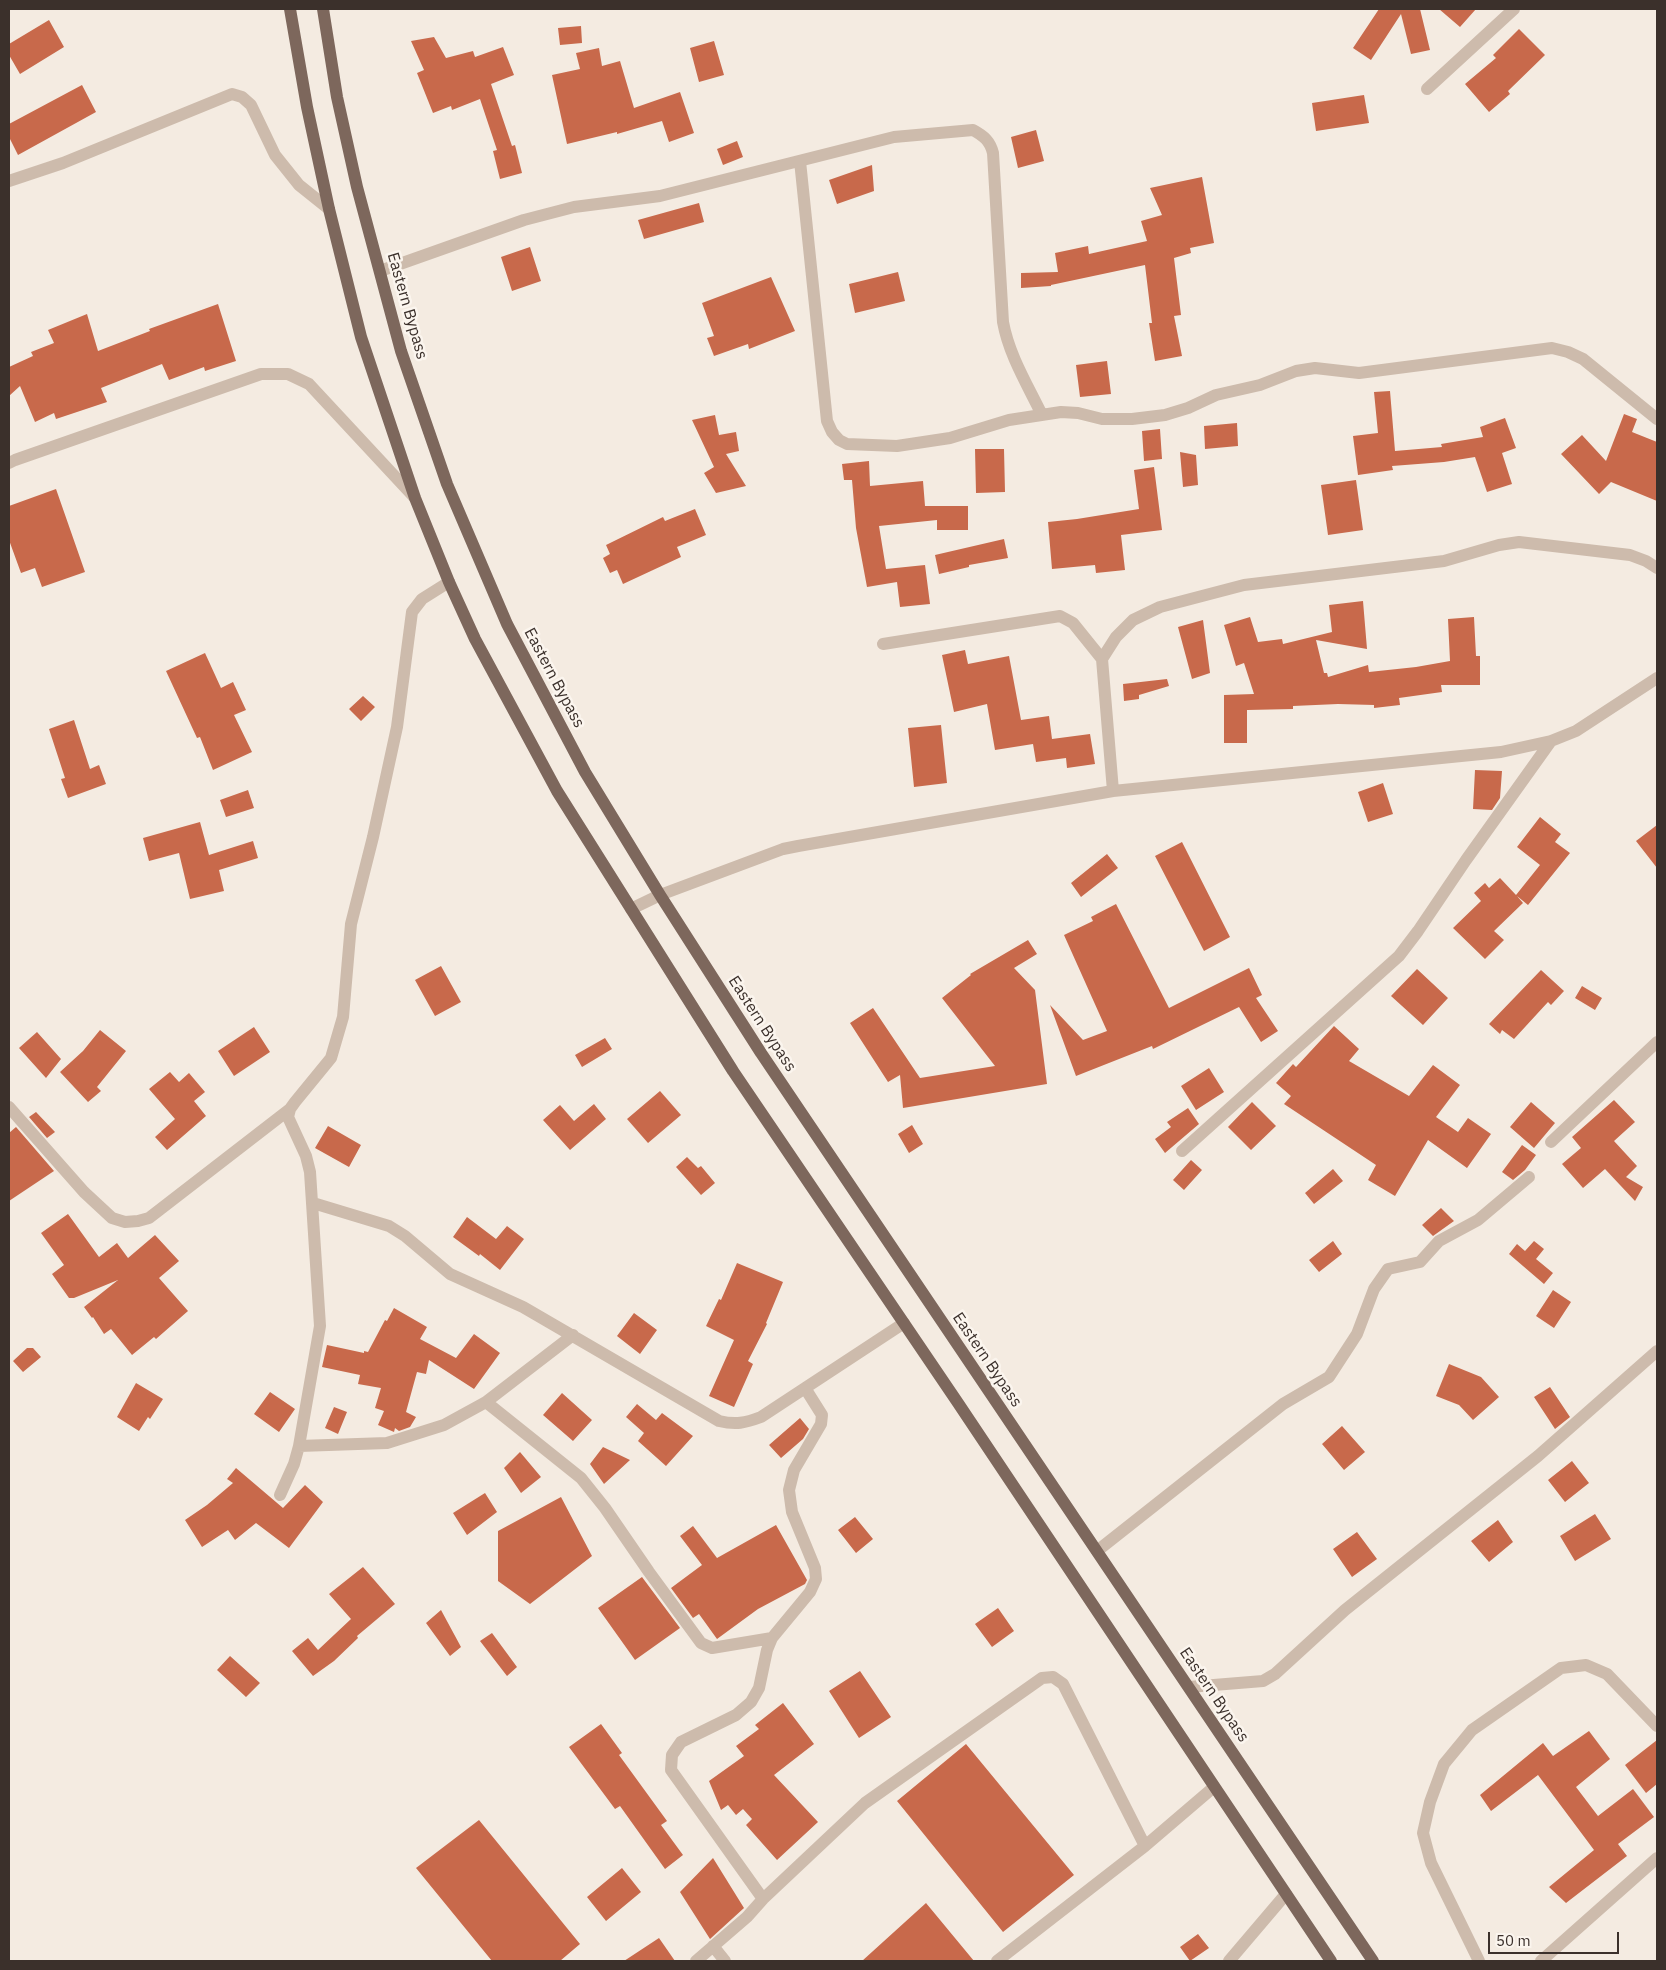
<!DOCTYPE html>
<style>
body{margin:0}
#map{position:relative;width:1666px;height:1970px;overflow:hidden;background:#f4ebe1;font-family:"IBM Plex Sans",sans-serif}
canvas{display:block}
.frame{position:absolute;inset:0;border:10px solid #3b302b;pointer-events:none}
.scale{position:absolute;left:1488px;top:1932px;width:131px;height:22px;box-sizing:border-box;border:2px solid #3b302b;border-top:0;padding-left:6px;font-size:15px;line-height:18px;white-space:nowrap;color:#3b302b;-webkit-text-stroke:4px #fbf5ee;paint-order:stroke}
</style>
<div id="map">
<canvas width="1666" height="1970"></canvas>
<div class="frame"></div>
<div class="scale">50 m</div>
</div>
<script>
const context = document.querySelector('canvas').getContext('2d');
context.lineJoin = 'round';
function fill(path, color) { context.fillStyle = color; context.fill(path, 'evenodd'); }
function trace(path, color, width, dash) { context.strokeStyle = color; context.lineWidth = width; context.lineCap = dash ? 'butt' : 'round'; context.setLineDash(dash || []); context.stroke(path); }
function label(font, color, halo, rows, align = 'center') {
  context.font = font + ' "IBM Plex Sans",sans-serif'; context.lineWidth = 5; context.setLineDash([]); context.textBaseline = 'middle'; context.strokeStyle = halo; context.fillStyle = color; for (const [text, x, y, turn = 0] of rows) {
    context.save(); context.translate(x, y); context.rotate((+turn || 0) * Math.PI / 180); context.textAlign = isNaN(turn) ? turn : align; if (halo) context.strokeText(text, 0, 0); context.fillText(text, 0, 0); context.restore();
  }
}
const building = new Path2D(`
 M1379,9H1420L1430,50L1411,54L1401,14L1371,60L1353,48Z
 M1439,9H1476L1460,27Z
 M49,20L64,47L20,74L9,55V44Z
 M581,26L582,43L560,45L558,28Z
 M1519,29L1545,55L1508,91L1510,94L1489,112L1465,84L1496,58L1493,55Z
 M434,37L446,58L473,51L475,57L503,47L514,75L491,84L512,146L515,145L522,173L500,179L493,151L497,150L480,99L452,110L451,106L433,113L417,73L424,70L411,41Z
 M714,41L724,75L699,82L690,48Z
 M599,48L602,66L620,61L634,108L680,92L694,133L669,142L662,121L617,134V132L567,144L552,75L580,69L576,53Z
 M82,85L96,112L18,155L9,137V124Z
 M1364,95L1369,123L1316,131L1312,103Z
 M1036,130L1044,161L1018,168L1011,137Z
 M737,141L743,157L723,165L717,149Z
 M872,165L874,191L837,204L829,180Z
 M1202,177L1214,243L1190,248L1191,253L1174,258L1181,315L1174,316L1182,356L1155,361L1149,323H1152L1145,265L1051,285V286L1021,288V273L1058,272L1055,253L1088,246L1089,254L1147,241L1141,221L1162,215L1150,188Z
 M699,203L704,222L644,239L638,220Z
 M530,247L541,281L512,291L501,257Z
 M898,272L905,301L855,313L849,284Z
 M771,277L795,331L749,349L748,344L714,356L707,338L714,336L702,303Z
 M218,304L236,361L205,371L204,367L169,380L162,364L101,388L107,402L56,419L54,413L35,422L20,386L9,396V367L33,356L31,352L54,343L48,330L87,314L98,351L150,331L149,329Z
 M1107,361L1111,394L1080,397L1076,365Z
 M1390,391L1395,451L1442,447L1441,444L1483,437L1480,427L1505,418L1516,448L1502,453L1512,484L1487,492L1475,457L1444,462L1392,466L1393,470L1358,475L1353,436L1378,433L1374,392Z
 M1624,414L1637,419L1632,432L1657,442V501L1611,482L1599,494L1561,454L1582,435L1606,461Z
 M715,415L719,435L736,432L739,451L726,454L746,486L716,493L704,473L714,467L692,420Z
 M1237,423L1238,446L1205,449L1204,426Z
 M1160,429L1162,459L1144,461L1142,431Z
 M975,449H1004L1005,492L976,493Z
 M1180,452L1196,455L1198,485L1183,487Z
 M869,461L870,486L923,481L925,506H968V530H937V520L879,526L886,569L925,565L930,604L900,607L897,582L867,587L856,528L852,480H844L842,464Z
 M1154,467L1162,530L1121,535L1125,570L1096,573L1095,565L1052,569L1048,522L1077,519L1139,509L1134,470Z
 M1356,480L1363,530L1328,535L1321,485Z
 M56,489L85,572L42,587L35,568L21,573L9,540V506Z
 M695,509L706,535L677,547L681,557L623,584L617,570L610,573L603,558L610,554L606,545L663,517L665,521Z
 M1004,539L1008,558L969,565V567L939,574L935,555Z
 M1363,601L1367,649L1316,640L1324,673H1327L1328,677L1368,665L1369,672L1416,667L1450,661L1448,619L1474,617L1476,656H1480V685H1441L1442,692L1399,698L1400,705L1374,708V705L1338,704L1293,706V709L1247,710V743H1224V695L1254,694L1244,663L1236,666L1224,625L1250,617L1258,642L1282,639L1283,644L1332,632L1329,605Z
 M1203,620L1210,673L1192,679L1178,627Z
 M965,650L968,664L1009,656L1021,720L1049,716L1052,739L1090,734L1095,764L1067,768L1066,758L1036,762L1033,744L995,750L987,704L954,712L942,655Z
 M205,653L221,688L233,682L246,710L234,715L252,752L213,770L200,737L197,738L166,671Z
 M1167,679L1169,686L1139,695V699L1124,701L1123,684Z
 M363,696L375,707L361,721L349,709Z
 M74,720L90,769L99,765L106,784L68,798L61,779L65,778L49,729Z
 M941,725L947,783L914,787L908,728Z
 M1475,770L1502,771L1500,798L1492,810L1473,809Z
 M1383,783L1393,814L1368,822L1358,792Z
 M248,790L254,808L226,817L220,800Z
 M1540,817L1561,834L1555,842L1570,853L1528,905L1517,896L1523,903L1494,931L1504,940L1485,959L1453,928L1481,901L1474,893L1485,883L1489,888L1500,878L1516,895L1540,865L1517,847Z
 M200,822L209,855L253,841L258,858L219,870L224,891L190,899L179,853L149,861L143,838Z
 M1657,825V868L1636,841Z
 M1182,842L1230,937L1204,951L1155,856Z
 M1107,854L1118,868L1081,897L1071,883Z
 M1116,904L1169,1008L1249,968L1262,995L1256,998L1278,1031L1261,1042L1239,1007L1153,1049L1152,1046L1076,1076L1050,1005L1083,1040L1107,1031L1064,935L1093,921L1091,917Z
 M1028,940L1037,954L1014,968L1035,990L1047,1084L903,1108L900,1075L888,1082L850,1023L873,1008L920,1078L995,1066L942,998L971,975L970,974Z
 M441,966L461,1002L435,1016L415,980Z
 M1417,969L1448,998L1423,1025L1391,996Z
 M1541,970L1564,991L1551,1005L1548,1002L1514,1039L1502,1030L1500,1034L1489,1024Z
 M1582,986L1602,998L1595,1010L1575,998Z
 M1334,1026L1359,1049L1349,1061L1409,1096L1433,1065L1460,1085L1436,1117L1458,1132L1468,1118L1491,1134L1467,1168L1428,1140L1395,1196L1368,1180L1376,1165L1284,1104L1291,1096L1276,1083L1293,1064L1296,1067Z
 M254,1027L270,1052L234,1076L218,1051Z
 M100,1030L126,1051L97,1087L101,1091L88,1102L60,1072L83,1051Z
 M37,1032L61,1059L46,1078L19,1048Z
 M605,1038L612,1049L582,1067L575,1055Z
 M1209,1068L1224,1092L1196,1110L1181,1086Z
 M170,1072L179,1082L189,1073L205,1092L194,1101L206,1116L167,1150L155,1137L175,1119L149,1089Z
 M660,1091L681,1115L648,1143L627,1119Z
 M1614,1100L1635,1122L1614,1141L1637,1166L1626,1177L1643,1187L1635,1201L1605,1169L1583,1188L1562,1164L1581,1148L1572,1137Z
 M1252,1102L1276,1126L1251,1150L1228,1127Z
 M1531,1102L1555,1123L1534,1148L1510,1127Z
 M594,1104L606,1119L570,1150L543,1120L560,1105L574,1121Z
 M1188,1108L1199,1124L1165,1153L1155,1139L1171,1127L1167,1122Z
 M36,1112L55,1132L47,1138L29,1117Z
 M912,1125L923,1144L909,1153L898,1134Z
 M328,1126L361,1145L349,1167L315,1148Z
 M16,1127L54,1171L9,1201V1133Z
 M1522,1145L1536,1155L1525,1170L1513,1180L1502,1172Z
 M687,1157L698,1168L701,1166L715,1183L701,1195L676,1167Z
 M1191,1160L1202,1170L1184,1190L1173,1180Z
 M1333,1169L1343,1181L1314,1204L1305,1193Z
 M1441,1208L1454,1221L1433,1236L1422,1225Z
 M68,1214L99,1257L117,1243L128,1258L155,1235L179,1261L159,1278L188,1311L156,1339L154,1337L132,1355L111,1329L104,1334L93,1317L92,1318L84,1307L118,1280L74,1298H69L52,1274L64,1265L41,1233Z
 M467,1217L496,1239L507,1226L524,1239L500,1270L480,1254L479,1256L453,1237Z
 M1333,1241L1342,1254L1319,1272L1309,1260Z
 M1534,1241L1544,1249L1536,1259L1553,1273L1544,1284L1509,1254L1517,1244L1525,1251Z
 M737,1263L783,1282L766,1323L767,1324L748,1361L753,1364L734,1407L709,1396L734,1340L706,1326L719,1299L721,1300Z
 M1553,1290L1571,1302L1554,1328L1536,1316Z
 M394,1308L427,1327L420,1339L456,1358L474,1334L500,1353L474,1389L429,1360L426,1374L417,1372L406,1412L416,1417L410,1427L399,1431L395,1428L394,1432L378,1425L384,1411L375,1408L381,1388L358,1384L360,1375L322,1367L327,1345L364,1353V1351L368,1352L385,1320L387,1321Z
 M634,1313L657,1330L640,1354L617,1336Z
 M27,1348H33L41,1357L23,1372L13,1361Z
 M1449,1364L1481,1377L1499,1397L1473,1420L1459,1405L1436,1396Z
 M136,1383L163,1399L150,1419L148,1417L139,1431L117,1417Z
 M1550,1387L1570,1417L1555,1429L1534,1397Z
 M270,1392L295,1409L279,1432L254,1414Z
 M562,1393L592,1420L573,1441L543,1415Z
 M637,1404L656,1420L662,1413L693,1436L666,1466L638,1441L644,1433L626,1417Z
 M334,1407L347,1412L338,1434L325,1428Z
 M800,1418L809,1429L803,1439L781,1458L769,1445Z
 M1342,1426L1365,1452L1344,1470L1322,1444Z
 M603,1447L630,1460L604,1484L590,1464Z
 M520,1452L541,1477L521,1493L504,1468Z
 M1572,1461L1589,1483L1565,1502L1548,1480Z
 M236,1468L283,1508L305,1485L323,1502L289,1548L256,1523L235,1540L228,1530L202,1547L185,1520L207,1505L233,1483L227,1479Z
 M485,1493L497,1512L467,1535L453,1513Z
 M561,1497L592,1556L530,1604L498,1581V1531Z
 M1595,1514L1611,1539L1575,1561L1560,1536Z
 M855,1517L873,1539L856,1553L838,1530Z
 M1498,1520L1513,1542L1489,1562L1471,1541Z
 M776,1525L807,1580L805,1584L758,1609L717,1639L699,1614L693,1618L671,1588L702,1565L680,1536L693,1526L717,1558Z
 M1357,1532L1377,1559L1352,1577L1333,1549Z
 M363,1567L395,1604L357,1636L358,1638L334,1661L313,1676L292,1651L308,1638L318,1650L351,1619L329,1594Z
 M642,1577L680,1628L635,1660L598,1608Z
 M998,1608L1014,1631L992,1647L975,1624Z
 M441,1610L461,1647L450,1656L426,1623Z
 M492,1633L517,1667L507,1676L480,1641Z
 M230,1656L260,1683L246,1697L217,1670Z
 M860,1671L891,1717L859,1738L829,1691Z
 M783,1703L814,1744L774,1775L818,1822L777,1860L746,1825L752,1819L743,1809L736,1815L728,1805L721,1810L709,1781L744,1756L736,1746L759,1729L755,1725Z
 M601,1724L622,1753L619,1755L667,1821L661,1825L683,1855L665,1869L620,1806L615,1809L569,1747Z
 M1589,1731L1610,1759L1576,1787L1598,1816L1633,1789L1654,1817L1618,1844L1627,1856L1566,1903L1549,1887L1594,1850L1538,1775L1491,1811L1480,1795L1543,1743L1553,1756Z
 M1657,1740V1784L1646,1793L1625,1765Z
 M966,1744L1074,1875L1003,1932L897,1801Z
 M479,1820L580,1944L560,1961H492L416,1868Z
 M713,1858L744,1908L710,1939L680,1892Z
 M622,1868L641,1892L606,1921L587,1897Z
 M926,1903L974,1961H862Z
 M1198,1934L1209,1948L1190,1961L1180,1947Z
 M659,1938L675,1961H624Z`);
const minor = new Path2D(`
 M1427,89L1514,9
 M800,161L827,421L832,432L839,440L847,444L897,446L950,438L1009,420L1061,412L1078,413L1102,419H1132L1165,415L1188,408L1216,395L1260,385L1296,371L1315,368L1359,373L1552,348L1568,352L1583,359L1657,419
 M9,181L63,163L232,94L242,97L251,105L275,155L299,185L329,209
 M380,271L524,220L574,207L660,196L894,137L973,130C984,136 990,141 993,153L1003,322C1009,355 1027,384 1042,415
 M9,463L15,460L261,374H288L309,384L415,498
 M883,644L1060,616L1073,623L1102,659L1116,637L1133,620L1160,607L1244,585L1444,561L1499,545L1519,542L1630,555L1646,561L1657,568
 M1102,659L1113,791
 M631,909L660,895L783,849L798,846L1113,791L1501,752L1551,741L1576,731L1657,678
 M9,1107L84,1192L112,1218L125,1222L138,1221L149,1218L290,1109
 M1551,1142L1657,1042
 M1182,1151L1399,956L1418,931L1466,860L1551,741
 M313,1203L389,1226L405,1236L450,1274L523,1307L719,1421C736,1425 745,1423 761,1417L904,1323
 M486,1402L581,1478L605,1508L649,1572L701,1643L712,1648L772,1638
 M299,1446L387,1443L444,1425L486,1402L573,1335
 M280,1495L294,1464L299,1446L320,1326L310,1172L306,1156L288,1117L290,1109L295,1102L331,1058L343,1017L351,924L373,837L397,727L412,612L422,599L449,582
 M1097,1551L1283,1404L1329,1377L1357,1334L1374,1289L1388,1269L1420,1262L1439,1241L1478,1220L1529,1177
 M1189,1687L1263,1681L1275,1674L1345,1610L1538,1456L1657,1351
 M763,1899L671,1770L672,1755L681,1742L736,1715L751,1702L759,1688L767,1650L772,1638L810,1592L816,1579L815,1568L792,1512L789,1490L794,1470L821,1424L822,1415L805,1388
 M713,1946L725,1961
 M696,1961L747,1917L763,1899L865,1803L1042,1678L1053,1677L1063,1684L1145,1846
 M997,1961L1145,1846L1214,1787
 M1229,1961L1286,1894
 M1479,1961L1431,1863L1423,1833L1430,1802L1444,1764L1472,1730L1561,1668L1586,1665L1607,1674L1657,1726
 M1541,1961L1657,1858`);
const primary = new Path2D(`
 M290,9L307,107L329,209L361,337L415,498L449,582L475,639L557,791L733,1071L958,1403L1331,1961
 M323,9L337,97L357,187L401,351L447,484L507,624L585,772L660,895L761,1053L1373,1961`);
const streetNames = [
 ["Eastern Bypass",407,306,74],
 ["Eastern Bypass",554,678,62],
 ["Eastern Bypass",762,1024,57],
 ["Eastern Bypass",987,1360,56],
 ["Eastern Bypass",1214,1695,56]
];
fill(building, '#c8694b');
trace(minor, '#cdbbac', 12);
trace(primary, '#7d675c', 12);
label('16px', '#3b302b', '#fbf5ee', streetNames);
</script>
